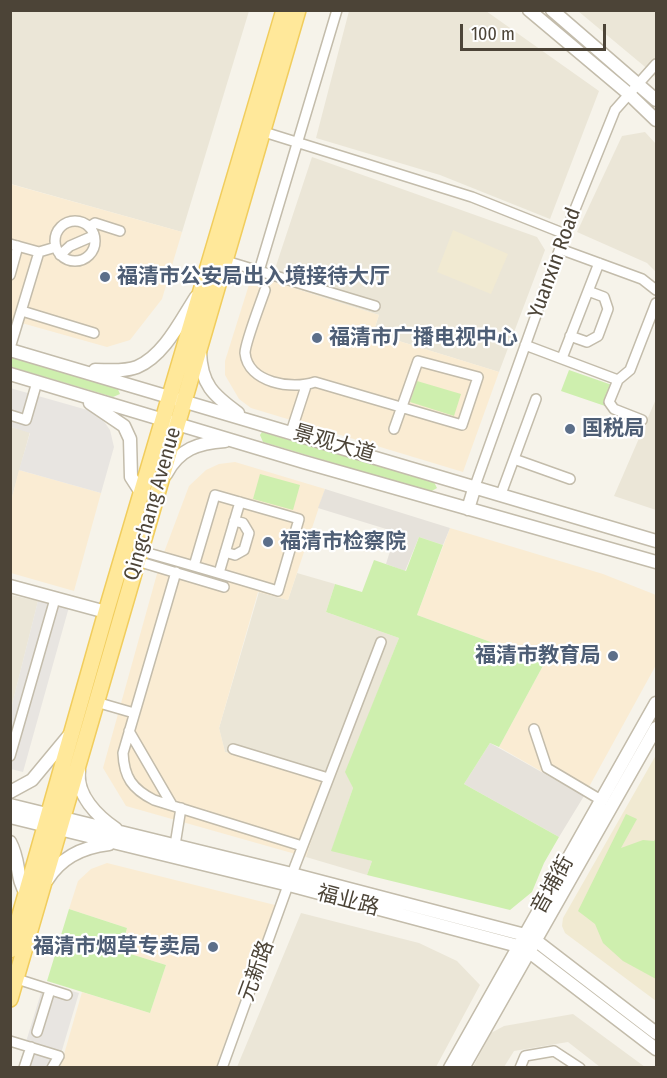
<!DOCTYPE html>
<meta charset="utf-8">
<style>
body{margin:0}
#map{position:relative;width:667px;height:1078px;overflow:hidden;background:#f6f3ea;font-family:"Fira Sans Condensed",sans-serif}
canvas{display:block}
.frame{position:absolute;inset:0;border:12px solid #4c4437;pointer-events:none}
.scale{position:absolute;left:460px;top:24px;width:146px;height:27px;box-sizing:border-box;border:3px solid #4c4437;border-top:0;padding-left:8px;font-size:18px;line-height:21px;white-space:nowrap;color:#4c4437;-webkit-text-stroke:4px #fff;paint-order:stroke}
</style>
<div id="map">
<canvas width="667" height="1078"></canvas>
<div class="frame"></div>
<div class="scale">100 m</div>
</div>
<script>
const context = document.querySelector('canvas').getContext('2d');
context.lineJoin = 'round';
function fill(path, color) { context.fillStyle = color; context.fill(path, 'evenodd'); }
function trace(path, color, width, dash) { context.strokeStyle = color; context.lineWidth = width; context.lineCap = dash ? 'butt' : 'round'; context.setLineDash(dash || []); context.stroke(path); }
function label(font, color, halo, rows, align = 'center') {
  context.font = font + ' "Fira Sans Condensed","Noto Sans SC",sans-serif'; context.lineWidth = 4.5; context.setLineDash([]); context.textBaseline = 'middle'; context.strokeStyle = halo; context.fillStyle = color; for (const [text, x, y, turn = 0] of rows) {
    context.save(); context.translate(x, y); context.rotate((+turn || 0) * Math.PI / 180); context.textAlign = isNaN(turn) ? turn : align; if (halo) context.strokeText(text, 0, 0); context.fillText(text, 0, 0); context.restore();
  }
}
const residential = new Path2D(`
 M10,11H249L182,232L11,184Z
 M349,11H486L599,91L550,219L440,175L316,138Z
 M578,11H656V78L644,66Z
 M645,132L656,144V272L647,263L577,232L622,136Z
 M312,157L537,237L545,250L499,372L373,333L379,315L271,281Z
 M656,399V510L614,496Z
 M11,427L30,432L11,501Z
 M297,573L335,584L326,612L399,638L346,772L353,788L332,850L372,861L367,875L306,857L329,784L225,752L219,728L259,592L288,600Z
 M11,595L38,601L11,709L10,595Z
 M301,913L419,943L457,961L480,985L436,1067H237Z
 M573,1014L645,1067H600L568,1042L514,1051L504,1067H473L491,1033L504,1026Z`);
const commercial = new Path2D(`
 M10,184L182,232L162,299L130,340L107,347L11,320Z
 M252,275L379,315L373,333L499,372L463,472L251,408L239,399L225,375V361Z
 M235,462L325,489L288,600L258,592L219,728L225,752L329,784L306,857L126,806L103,768L160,563L189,486L206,470L219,464Z
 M19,470L101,493L74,591L11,573V501Z
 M450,528L603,574L656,595V665L584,796L499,747L545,662L417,615Z
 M107,863L275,905L216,1067L60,1068L82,992L150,1013L166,965L121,951L127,928L69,909L78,881L91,869Z`);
const industrial = new Path2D(`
 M325,489L450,528L443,545L419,537L405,571L386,564L396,532L318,508Z
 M490,743L584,796L559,837L464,784Z`);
const education = new Path2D(`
 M453,230L508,254L491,294L437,272Z
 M656,755V1001L565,933L562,926L563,918Z`);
const green = new Path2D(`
 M10,356L117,387L120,394L113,397L11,367Z
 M569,370L612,385L605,406L561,391Z
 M417,381L461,394L454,416L410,402Z
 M262,432L434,482L437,488L430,492L263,442L260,435Z
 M260,474L300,485L293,510L253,499Z
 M419,537L443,545L417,615L545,662L499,747L490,743L464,784L559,837L544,863L532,892L510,910L367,875L372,861L331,851L353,788L345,772L399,638L326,612L335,584L362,592L374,560L406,571Z
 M626,814L637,819L621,848L643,840L654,841L656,838V979L623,961L603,943L595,924L578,911Z
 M69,909L127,928L121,951L166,965L150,1013L47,981Z`);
const parking = new Path2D(`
 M10,388L98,413L110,430L114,447L101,493L19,470L30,433L11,427Z
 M38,601L69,607L23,772L11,769V709Z
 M44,983L79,993L57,1067L18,1068Z`);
const minor = new Path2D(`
 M264,132L472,197L565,234
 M55 241a20 20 0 1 1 40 0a20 20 0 1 1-40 0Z
 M89,227L95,223L120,231
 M10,244L39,252L56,247
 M560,249L642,279L656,290
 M60,255L70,246L93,236
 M226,261L375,306
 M259,271L337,10
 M10,275L18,246
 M265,290C261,302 245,343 245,353C248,383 292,390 315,382L462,425L478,377L418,361L394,429
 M22,311L94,333
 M570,336L587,342L598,336L608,309L604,297L588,291
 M525,345L618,380L630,370L656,303
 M10,348L39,252
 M562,358L599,263
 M618,380L609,402L614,409L642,420
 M10,415L26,420L37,382
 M291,432L306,386
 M514,459L570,479
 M475,486L565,234L615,110L656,64
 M501,494L536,399
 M225,552L235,555L244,550L249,533L243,523L234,521
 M148,553C191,565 235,578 278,591L299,519L215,495L194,566
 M137,561L224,587
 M176,572L123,753C124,777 132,789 154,800L302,846
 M219,573L240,502
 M96,702L134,713
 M534,729L547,768L601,800
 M129,731L172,805
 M233,749L328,778
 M10,756L55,599
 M175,845L181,808
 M17,979L67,995
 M37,1032L50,990
 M10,1041L59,1056L52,1068
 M24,1068L31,1047
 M222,1068L295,866L381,642
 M520,1068L525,1056L554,1051L580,1068`);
const tertiary = new Path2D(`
 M529,10L629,94L656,120
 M552,10L656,100
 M10,350L656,541
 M200,352C201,384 213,395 238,413
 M95,370C108,370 124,372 137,367C164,356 181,320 196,297
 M10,374L304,462L656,562
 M90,403L124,426L130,439L131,477L142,494
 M166,474C179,449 198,443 225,441
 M468,509L475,486
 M10,586L106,612
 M79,771C76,795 97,816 116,829
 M10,792L32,780L71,733
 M10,805L292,874L525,935L535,940L656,1033
 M10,817L289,885L518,946L528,951L656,1049
 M10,842C21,862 15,878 27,895
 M47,880C61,857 83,847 109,844
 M450,1068L656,703
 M463,1068L656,728`);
const primary = new Path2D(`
 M10,950L106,612L284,10
 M10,999L298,10`);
const markers = [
 [105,277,6,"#5c6f8a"],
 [317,338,6,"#5c6f8a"],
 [570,429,6,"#5c6f8a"],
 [268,542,6,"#5c6f8a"],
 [613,656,6,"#5c6f8a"],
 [213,947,6,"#5c6f8a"]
];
const streetNames = [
 ["Yuanxin Road",555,263,-70],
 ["景观大道",334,444,16],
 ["Qingchang Avenue",153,504,-74],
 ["音埔街",553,885,-61],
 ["福业路",348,901,15],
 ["元新路",257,971,-70]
];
const serviceNames = [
 ["福清市公安局出入境接待大厅",117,277],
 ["福清市广播电视中心",329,338],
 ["国税局",582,429],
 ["福清市检察院",280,542],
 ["福清市教育局",601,656,"right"],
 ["福清市烟草专卖局",201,947,"right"]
];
fill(residential, '#ebe6d7');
fill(commercial, '#faecd3');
fill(industrial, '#e6e2db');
fill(education, '#f1ead2');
fill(green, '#ceefae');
fill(parking, '#e8e5e1');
trace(minor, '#c3bcab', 12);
trace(tertiary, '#c3bcab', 15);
trace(primary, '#f1cd5d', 18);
trace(minor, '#fff', 9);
trace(tertiary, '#fff', 12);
trace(primary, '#ffe89a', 15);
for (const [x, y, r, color] of markers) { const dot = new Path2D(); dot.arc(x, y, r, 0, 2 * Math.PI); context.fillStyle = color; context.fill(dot); trace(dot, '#fff', 2); }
label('21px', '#4c4437', '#fff', streetNames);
label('bold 21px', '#4e5e75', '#fff', serviceNames, 'left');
</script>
